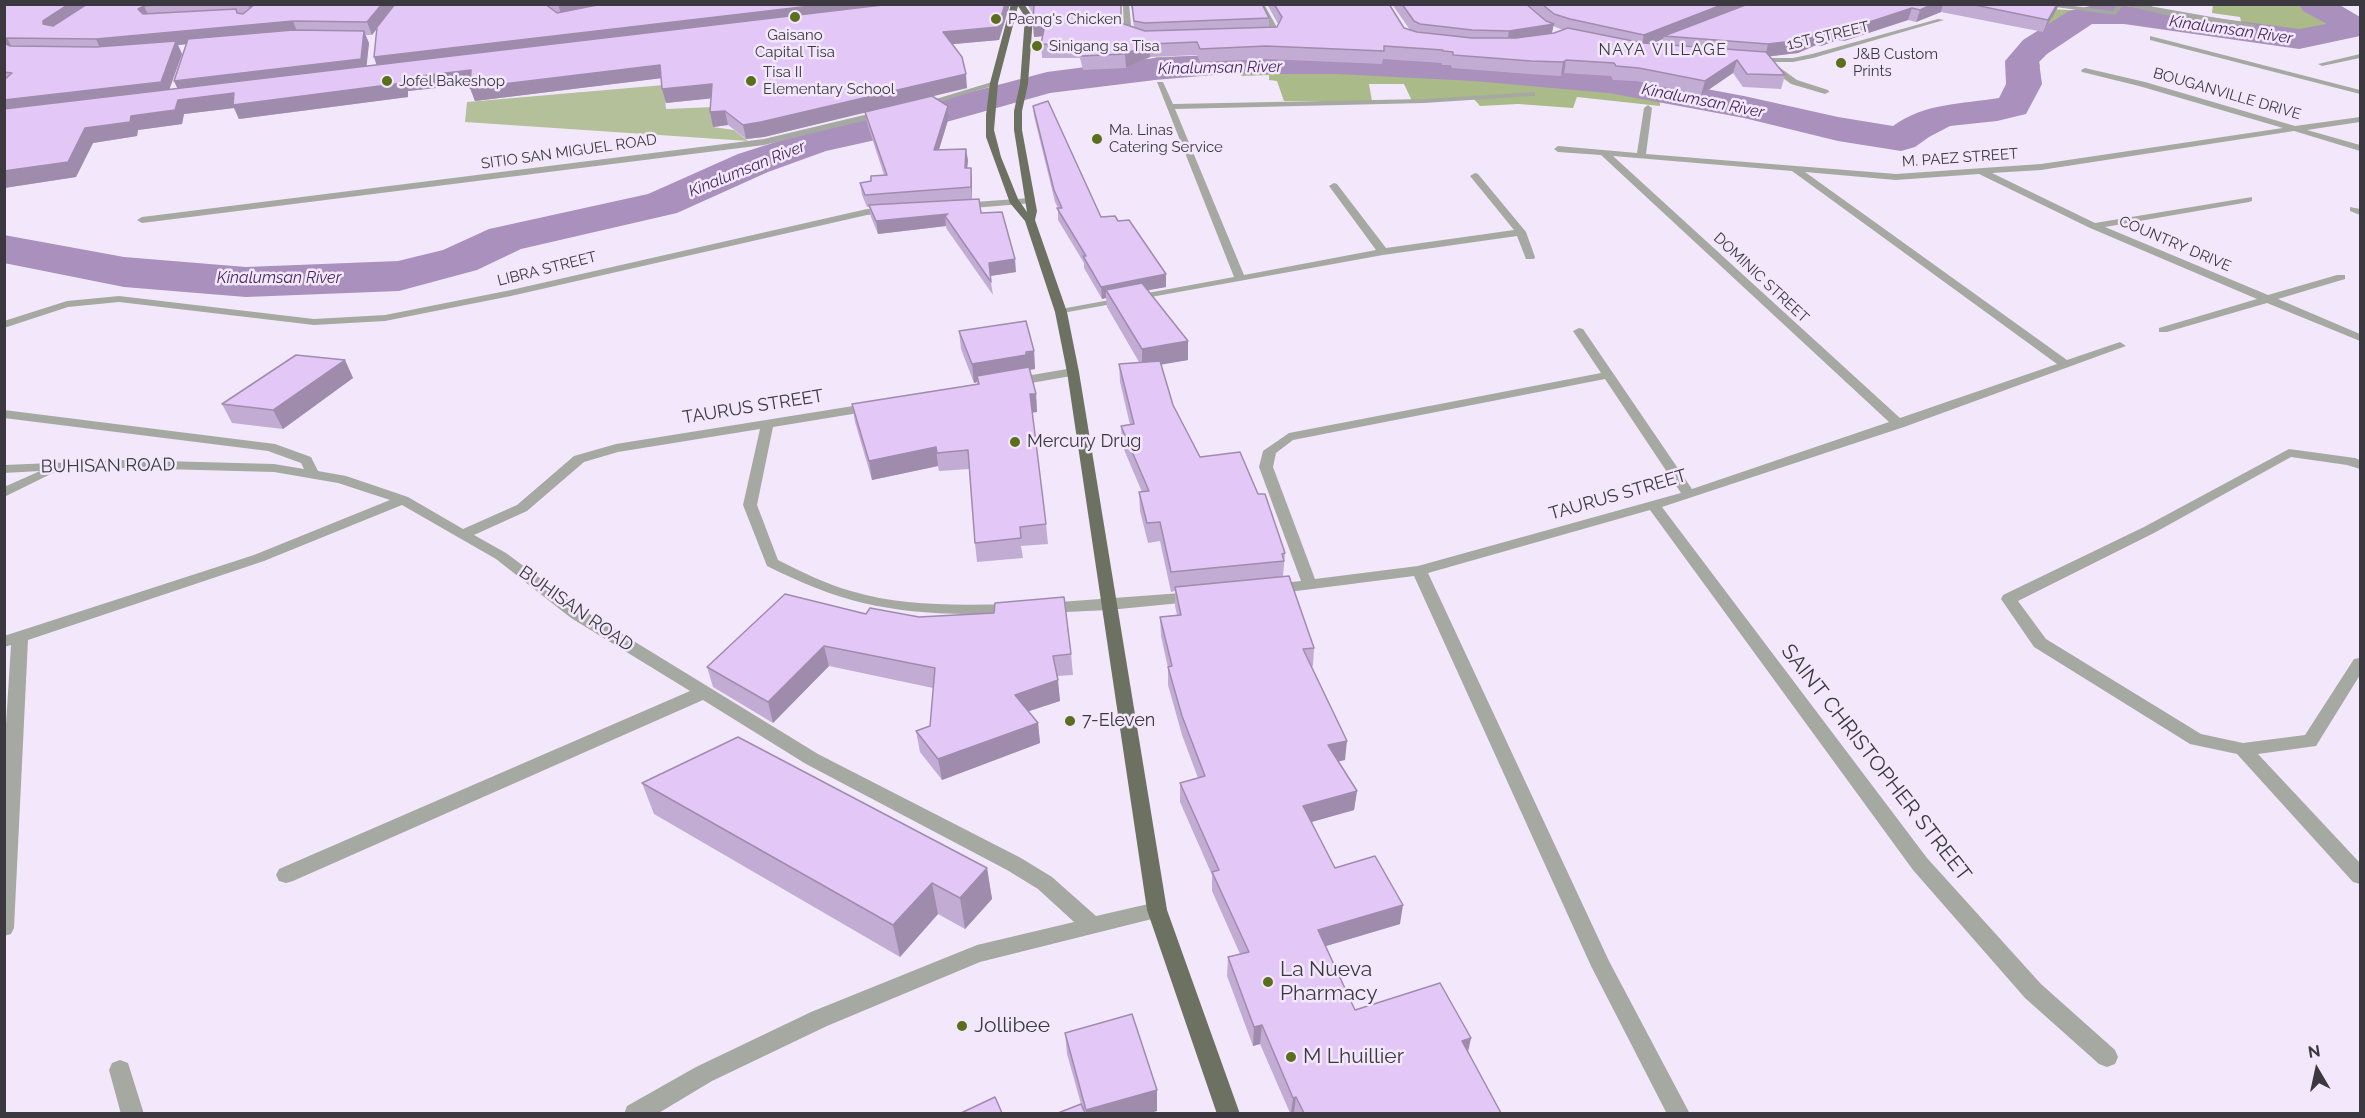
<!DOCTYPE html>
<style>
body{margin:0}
#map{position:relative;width:2365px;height:1118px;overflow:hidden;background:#f3e8fb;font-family:Raleway,sans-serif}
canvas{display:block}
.frame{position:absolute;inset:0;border:6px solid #3c383f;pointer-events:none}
.north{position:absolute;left:2287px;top:1040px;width:60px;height:60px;-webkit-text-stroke:4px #f3e8fb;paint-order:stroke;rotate:351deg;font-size:16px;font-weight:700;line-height:24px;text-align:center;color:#3c383f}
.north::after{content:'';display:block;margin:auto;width:21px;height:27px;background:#3c383f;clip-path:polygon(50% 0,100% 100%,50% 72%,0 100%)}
</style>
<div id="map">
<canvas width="2365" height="1118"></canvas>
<div class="frame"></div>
<div class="north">N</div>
</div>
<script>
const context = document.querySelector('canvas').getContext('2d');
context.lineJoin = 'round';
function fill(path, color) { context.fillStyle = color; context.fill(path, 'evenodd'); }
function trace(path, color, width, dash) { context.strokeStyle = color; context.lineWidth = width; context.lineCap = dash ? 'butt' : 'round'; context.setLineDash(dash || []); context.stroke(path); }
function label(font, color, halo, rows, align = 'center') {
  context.font = font + ' Raleway,sans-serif'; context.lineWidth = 5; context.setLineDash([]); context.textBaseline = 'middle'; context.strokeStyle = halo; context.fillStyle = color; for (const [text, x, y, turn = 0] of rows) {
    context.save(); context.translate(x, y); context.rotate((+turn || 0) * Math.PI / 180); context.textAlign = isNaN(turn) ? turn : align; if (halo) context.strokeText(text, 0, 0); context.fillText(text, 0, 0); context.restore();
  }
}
const green = new Path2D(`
 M2152,4V12L2175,16L2173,21L2117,13L2121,5Z
 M664,85L666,109L714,107L713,127L734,130L748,141L465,122L467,102Z`);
const forest = new Path2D(`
 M2213,5H2314L2347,22L2360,26V30L2333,40L2303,43L2200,31L2201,28C2176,26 2123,16 2100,21C2080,25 2060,43 2045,55L2039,60L2040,67L2011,64C2013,51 2028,41 2041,43L2055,35L2043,32L2051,9L2117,13L2294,38L2315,33L2242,25L2240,17L2212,13Z
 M1195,56L1200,62L1210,63L1382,64L1383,61L1448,66L1449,69L1555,78L1575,76L1635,81L1690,93L1684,99L1660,95V106L1577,97L1573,108L1518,104L1480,106L1472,97L1412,101L1404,84H1369L1372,101H1284L1277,81L1269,80V75L1242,76L1239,73H1215L1213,70L1132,75L1079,83L1035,95L1037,84L1091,76L1095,70L1136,64L1157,57Z`);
const river = new Path2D(`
 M2299,4H2338L2360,17V36L2299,49L2124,24H2092L2047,54L2039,62L2042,84L2026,114L1997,121L1950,126L1929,137L1915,147L1901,151L1838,141L1744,118L1609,93L1474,81L1337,74H1225L1155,80L1050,93L907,133L826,151L768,172L677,213L521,249L477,270L399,291L246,297L124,287L4,263V235L124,257L246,267L398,261L443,250L489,229L648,194L738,154L801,134L888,114L1047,72L1155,58L1225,54H1337L1474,59L1609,71L1744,96L1838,117L1893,126C1924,103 1962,104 1999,98L2006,84L2005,61L2023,40L2069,11L2090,6H2124L2299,29L2327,24L2303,11Z`);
const minor = new Path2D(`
 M1123,4H1129L1132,35L1141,37V41L1124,36Z
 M1257,4H1264L1279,31L1276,37L1264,39L1260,37L1271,31Z
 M2033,4H2058L2113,11L2117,4H2138L2257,25L2253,27L2165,15L2124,5L2115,15Z
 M1938,19L1944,20L1813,58L1793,62H1772L1797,80L1828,90L1829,92L1825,94L1791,84L1767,66L1768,62H1753L1749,60L1753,58H1793L1812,54Z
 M2150,36L2360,90V94L2150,40Z
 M2360,54V58L2322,66L2318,64Z
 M2085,68L2145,82L2295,126L2360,117V122L2307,130L2360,145V151L2294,131L2041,170L1992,173L2095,223L2252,197V201L2249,202L2105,227L2268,295L2337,275H2345V279L2278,299L2360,334V341L2267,303L2167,332H2159V328L2257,299L2090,228L1979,174L1896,180L1805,172L2067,360L2120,342L2126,346L1904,427L1662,507L1927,858L2041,984L2115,1050L2118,1057L2115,1064L2107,1067L2099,1064L2025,998L1913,870L1650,510L1428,573L1609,961L1690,1114H1667L1591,966L1414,576L1273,594L1265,589L1273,584L1301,581L1259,467L1263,451L1289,433L1601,373L1573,331L1579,328L1583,329L1692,489L1889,422L1601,155L1558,152L1554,149L1558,146L1637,153L1644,108L1648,105L1652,108L1646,154L1896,174L2041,164L2283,128L2139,86L2082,72L2081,70ZM1613,156L1792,171L2057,364L1900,418ZM1605,379L1681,493L1418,566L1315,579L1273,467L1276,453L1293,440Z
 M992,82L999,84L923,107L916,105Z
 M1157,82H1163L1173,104L1424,99L1535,92V96H1532L1424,103L1175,109L1244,275L1376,250L1329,186L1334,183L1337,184L1386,248L1514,230L1470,176L1475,173L1478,174L1526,232L1535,257L1534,259H1526L1517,236L1383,255L1057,314L1055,312L1061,309L1234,277Z
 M885,110L889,113L888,115L764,145L142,223L137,220L142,217L764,139Z
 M1030,198L1033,199V203L961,209L956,206L961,203Z
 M2350,207L2360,209V215L2350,211Z
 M889,208L892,209V213L867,215L511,296L385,321L314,325L119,302L68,307L4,328V321L67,301L119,296L314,319L385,315L511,290L867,209Z
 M1073,368L1079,372L1077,375L1014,386L1008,382L1014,378Z
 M872,403L878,407L877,410L773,427L757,505L778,560C802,572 826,584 851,591C903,607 960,605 1013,604L1019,605L1021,609L1019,613C1003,617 984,615 968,614C887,613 839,602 767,566L743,505L760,429L618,452L584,462L527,511L474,535L506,553L583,610L818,754L1021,858L1052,877L1096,916L1157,902L1164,904L1167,910L1164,916L980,962L827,1026L712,1081L657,1114H624L627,1106L696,1067L811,1012L977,945L1074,922L1038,889L1007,870L806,764L703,700L293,881L286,883L279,881L276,875L279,869L690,691L571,618L496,559L402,505L264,561L28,640L14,928L11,934L4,936V756L11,645L4,647V636L254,555L390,500L338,483L274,472L125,468L61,469L4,497V487L40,471L4,473V465L125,460L274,464L304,469L301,463L268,451L4,418V410L275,444L311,457L318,471L346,476L408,497L463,529L517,505L574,456L616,444Z
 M2289,449L2355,458L2360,460V469L2347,465L2291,457L2154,533L2018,601L2046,639L2201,734L2243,743L2305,735L2354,659L2360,658V675L2316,746L2258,754L2360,863V884L2353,882L2237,754L2190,744L2034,647L2001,599L2003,595L2144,527Z
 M1195,592L1203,597L1201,601L1109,610L1046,613L1038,608L1046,603Z
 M120,1060L128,1063L144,1114H121L109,1070L112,1063Z`);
const major = new Path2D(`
 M1011,4H1024L1033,17L1028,84L1022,111V130L1037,211L1035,220L1067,312L1079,372L1167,910L1240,1114H1217L1147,910L1067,372L1055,312L1025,221L1010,203L986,137V115L990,83ZM1018,6L1025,17L1020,84L1014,111V130L1027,212L1018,199L1001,157L994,130L998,83Z`);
const wall = new Path2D(`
 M4,4H1010L999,40L952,44L967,88L932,96L948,106L949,117L939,150L968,160L967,168L972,180V199L1016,272L990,276L993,295L946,228V226L878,234L871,217L869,207H867L862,195L860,183L871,181L884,175L867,123L865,112L764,137L746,139L728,125L713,127L710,112L711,98L666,103L662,89L661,78L475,101L470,88V84L408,91V97L239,119L234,108L184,114L182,124L138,130L137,136L93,143L76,177L4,188ZM376,29L377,65L366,66L369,43L365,35H372ZM186,44L174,81L178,89L169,90L182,54L178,45Z
 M1027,4H1121V23L1134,28L1131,4H1262L1269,18V27H1277L1278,24L1267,4H1389L1404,28L1410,30L1392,4H2059L2043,32L1941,12L1916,22L1908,20L1844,41L1837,40L1821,46L1816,45L1798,53L1769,56L1785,75L1781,89L1743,87L1733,73L1701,95L1636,81L1613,80L1611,76L1564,73L1561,76L1529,74L1452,68L1451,65H1442V63L1383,59L1382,64L1266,59L1200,62L1197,55L1150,57L1126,68L1083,70L1080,58H1042L1041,44L1043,36L1034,37L1033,14ZM1553,26L1563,30L1552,34ZM1663,39L1662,45L1651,44Z
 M1033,106L1101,217L1118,221L1166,287L1148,290L1188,341V360L1161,364L1173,405L1200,457L1285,553L1283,576L1314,648L1313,666L1311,667L1345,760L1338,761L1357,791L1354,810L1311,822L1335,868L1400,924L1326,946L1355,1010L1468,1051L1501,1113H1290L1260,1044L1253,1046L1227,976L1228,957L1240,954L1212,891V875L1180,802V783L1198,778L1182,735L1168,685V668L1161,636L1160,617L1177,615L1175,606V591L1171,592L1160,541L1148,543L1140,511L1139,492H1142L1122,445L1121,426L1130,425L1120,382L1119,364L1139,362L1107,307L1106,298L1102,299L1084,268V263L1058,220V208L1055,202L1034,116Z
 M959,331L1034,351L1035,369L1030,370L1036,394L1037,412H1032L1046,524L1048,544L1021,546L1023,558L977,562L975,543L969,469L939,471L938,466L872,480L855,422L852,404L977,384V382L974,383L961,349Z
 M345,360L353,378L283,429L232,423L222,404Z
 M866,614L1071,654L1073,675L1057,676L1060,701L1029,711L1038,723L1040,743L942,780L920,752L916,731L930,726L933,688L829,666L773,723L713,687L707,667Z
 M642,783L987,868L992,899L965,929L938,914L900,957L654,814Z
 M1065,1033L1157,1090V1111L1150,1113H1058L1081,1104L1067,1054Z`);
const shadedWall = new Path2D(`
 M69,4H94L50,33L43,24V21Z
 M248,4H261L251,13Z
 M382,4H397L372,35L367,22Z
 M558,4H627L562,17Z
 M827,4H932L378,70L374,57Z
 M1005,4H1010L999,40L944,45L943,32Z
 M1724,4H1753L1664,36L1663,39L1641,48L1644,35Z
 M1933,4H1943L1941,12L1916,22L1920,10Z
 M2057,4H2059L2057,9L2043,32L2048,20Z
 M144,6L150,18L144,21L138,9Z
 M1912,8L1908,20L1844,41L1848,29Z
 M293,21L298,34L178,45L182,54L167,96L4,115V100L102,52L96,39Z
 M1045,24V36L1034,37L1033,25Z
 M1554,24L1551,36L1507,44L1509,31Z
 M1841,27L1837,40L1821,46L1825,34Z
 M364,31L369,43L366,72L180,94L174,81Z
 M1819,32L1816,45L1798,53L1765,57L1768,44Z
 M7,38L14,51L4,44V42Z
 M1150,44V57L1126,68L1125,54Z
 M1566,60L1564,73L1561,76L1563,62Z
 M1737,60L1733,73L1701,95L1705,81Z
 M660,65L663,78L475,101L470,88Z
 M471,70L475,84L408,91V97L239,119L234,108L184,114L182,124L138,130L137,136L93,143L76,177L4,188V171L85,128L131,116L178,100L234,93L403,78Z
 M966,74L967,88L764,137L746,139L743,125Z
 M712,84L715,98L666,103L662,89Z
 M948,106L949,117L935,162L934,150Z
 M725,111L728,125L713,127L710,112Z
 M966,149L968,160L966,180L965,168Z
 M971,168L972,180V200L971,187Z
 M948,214L945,216L946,226L878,234L876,221Z
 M1015,259L1016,272L990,276L989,263Z
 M1166,274V287L1111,297L1106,290V298L1102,299L1101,287Z
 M1188,341V360L1142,368V349Z
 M1034,351L1035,369L977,376V382L974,383L972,364Z
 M345,360L353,378L283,429L273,410Z
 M1030,394H1036L1037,412L1031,413Z
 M936,447L938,466L872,480L869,461Z
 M824,646L829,666L773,723L768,702Z
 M1058,680L1060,701L1017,715L1015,695Z
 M1038,723L1040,743L942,780L938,759Z
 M1347,741L1345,760L1326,764L1328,745Z
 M1357,791L1354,810L1301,825L1303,806Z
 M987,868L992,899L965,929L960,898Z
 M932,883L938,914L900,957L893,925Z
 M1403,905L1400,924L1316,949L1318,930Z
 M1262,1025L1260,1044L1253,1046L1254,1027Z
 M1471,1038L1467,1057L1462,1041Z
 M1157,1090V1111L1150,1113H1086V1110Z
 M1296,1097L1294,1113H1291L1293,1098Z`);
const building = new Path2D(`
 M4,4H69L43,21V24L53,26L87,4H166L144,6L138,9L143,14L236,9L237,13L243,14L255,4H382L367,22L293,21L96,39L7,38L4,42Z
 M395,4H545L557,13L602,4H827L374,57L377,27Z
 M891,4H1005L998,27L943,32L962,57L966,74L761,122L743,125L725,111L710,112L712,84L662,89L660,65L470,88L471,70L403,78V83L233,105L234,93L178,100L175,110L131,116L130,122L85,128L68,162L4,171V109Z
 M1034,4H1121V23L1145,31L1277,27L1282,17L1274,4H1389L1404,28L1417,32L1472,38H1516L1554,33L1568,28L1643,43L1766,52L1785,75L1747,74L1737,60L1705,81L1639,68L1616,66L1614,63L1566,60L1563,62L1531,61L1453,55V52L1443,51V50L1384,46V51L1266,46L1200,49L1197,42L1150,44L1125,54L1082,56L1079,45L1041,44L1045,24L1033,25Z
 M1132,4H1262L1269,18L1145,23L1134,21Z
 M1402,4H1526L1546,21L1554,24L1509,31L1472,30L1420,24L1414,21Z
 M1542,4H1724L1644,35L1570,19L1554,14Z
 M1748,4H1933L1920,10L1912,8L1848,29L1841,27L1825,34L1819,32L1801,40L1768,44L1664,36Z
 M1970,4H2057L2048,20Z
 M293,30L364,31L361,59L174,81L188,39Z
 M176,41L161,82L4,100V80L12,73L4,72V43L10,46L96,47Z
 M932,96L948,106L934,150L966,149L965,168H971V187L865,195L860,183L871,181V176L887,175L865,112Z
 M1048,101L1101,217L1115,216L1118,221L1129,220L1166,274L1101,287L1083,256H1086L1057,208H1062L1054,190L1033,106Z
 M979,199L981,213L1002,212L1015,259L989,263L991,282L945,216L948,214L876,221L869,205Z
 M1142,283L1188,341L1142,349L1106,290Z
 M1026,321L1034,351L1026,352V355L972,364L959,331Z
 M296,355L345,360L273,410L222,404Z
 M1160,361L1173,405L1200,457L1240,452L1258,494H1265L1285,553L1282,554L1284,561L1171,572L1160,522L1147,523L1139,492L1149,491L1121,426L1134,424L1119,364Z
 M1029,367L1036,394H1030L1046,524L1020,527L1021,538L975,543L968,450L937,453L936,447L869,461L852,404L979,384L977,376Z
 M1289,576L1314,648L1303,649L1347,741L1328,745L1357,791L1303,806L1335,868L1375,856L1403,905L1318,930L1355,1010L1440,983L1471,1038L1462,1041L1501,1113H1304L1296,1097L1293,1098L1262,1025L1254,1027L1228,957L1249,952L1212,872L1219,870L1180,783L1205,776L1182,716L1168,667L1172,666L1160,617L1181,615L1175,587Z
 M785,594L866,614L870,608L919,617L994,613L995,603L1064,597L1071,654L1053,656L1058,680L1015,695L1038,723L938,759L916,731L930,726L935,668L824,646L768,702L707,667Z
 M738,737L987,868L960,898L932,883L893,925L642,783Z
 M1132,1014L1157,1090L1086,1110L1065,1033Z
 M995,1097L1002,1113H961Z
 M1081,1104L1085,1113H1058Z`);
const markers = [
 [795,17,6,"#5a6e1d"],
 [996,19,6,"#5a6e1d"],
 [1037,46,6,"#5a6e1d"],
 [1841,63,6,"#5a6e1d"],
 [387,81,6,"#5a6e1d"],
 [751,81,6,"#5a6e1d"],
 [1097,139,6,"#5a6e1d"],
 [1015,442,6,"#5a6e1d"],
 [1070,721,6,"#5a6e1d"],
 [1268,982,6,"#5a6e1d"],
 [962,1026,6,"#5a6e1d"],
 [1291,1057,6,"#5a6e1d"]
];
const farPoinames = [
 ["Paeng's Chicken",1008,19],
 ["Gaisano",795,35,"center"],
 ["Capital Tisa",795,52,"center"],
 ["Sinigang sa Tisa",1049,46],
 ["J&B Custom",1853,54],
 ["Prints",1853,71],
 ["Tisa II",763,72],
 ["Elementary School",763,89],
 ["Jofel Bakeshop",399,81],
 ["Ma. Linas",1109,130],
 ["Catering Service",1109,147]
];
const farStreetnames = [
 ["1ST STREET",1828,36,-13],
 ["BOUGANVILLE DRIVE",2227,94,16],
 ["SITIO SAN MIGUEL ROAD",569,152,-8],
 ["M. PAEZ STREET",1960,158,-4],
 ["COUNTRY DRIVE",2175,244,23],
 ["LIBRA STREET",547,269,-14],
 ["DOMINIC STREET",1761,278,43]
];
const farWaternames = [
 ["Kinalumsan River",2231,30,8],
 ["Kinalumsan River",1220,68,-1],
 ["Kinalumsan River",1703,101,11],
 ["Kinalumsan River",747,169,-22],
 ["Kinalumsan River",279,278]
];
const farNeighbourhoodnames = [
 ["NAYA VILLAGE",1663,50]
];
const streetNames = [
 ["TAURUS STREET",753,407,-9],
 ["BUHISAN ROAD",108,466,-1],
 ["TAURUS STREET",1618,495,-16],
 ["BUHISAN ROAD",576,609,35]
];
const poiNames = [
 ["Mercury Drug",1027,442],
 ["7-Eleven",1082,721]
];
const nearStreetnames = [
 ["SAINT CHRISTOPHER STREET",1876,763,52]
];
const nearPoinames = [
 ["La Nueva",1280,970],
 ["Pharmacy",1280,994],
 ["Jollibee",974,1026],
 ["M Lhuillier",1303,1057]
];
fill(green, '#b4c09a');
fill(forest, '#aaba88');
fill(river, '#aa90bd');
fill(minor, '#a6a9a1');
fill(major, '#6c7162');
fill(wall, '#c3acd4');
fill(shadedWall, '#9f8cad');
fill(building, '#e3c8f7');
trace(building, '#9f8cad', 1.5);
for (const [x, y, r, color] of markers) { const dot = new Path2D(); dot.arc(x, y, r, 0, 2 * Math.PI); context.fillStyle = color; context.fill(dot); trace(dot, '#f3e8fb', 2); }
label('15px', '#3c383f', '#f3e8fb', farPoinames, 'left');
label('15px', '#3c383f', '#f3e8fb', farStreetnames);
label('italic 16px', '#48265e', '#f3e8fb', farWaternames);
context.letterSpacing = '1.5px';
label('16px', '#3c383f', '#f3e8fb', farNeighbourhoodnames);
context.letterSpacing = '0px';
label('18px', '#3c383f', '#f3e8fb', streetNames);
label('18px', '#3c383f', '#f3e8fb', poiNames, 'left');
label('21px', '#3c383f', '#f3e8fb', nearStreetnames);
label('21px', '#3c383f', '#f3e8fb', nearPoinames, 'left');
</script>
